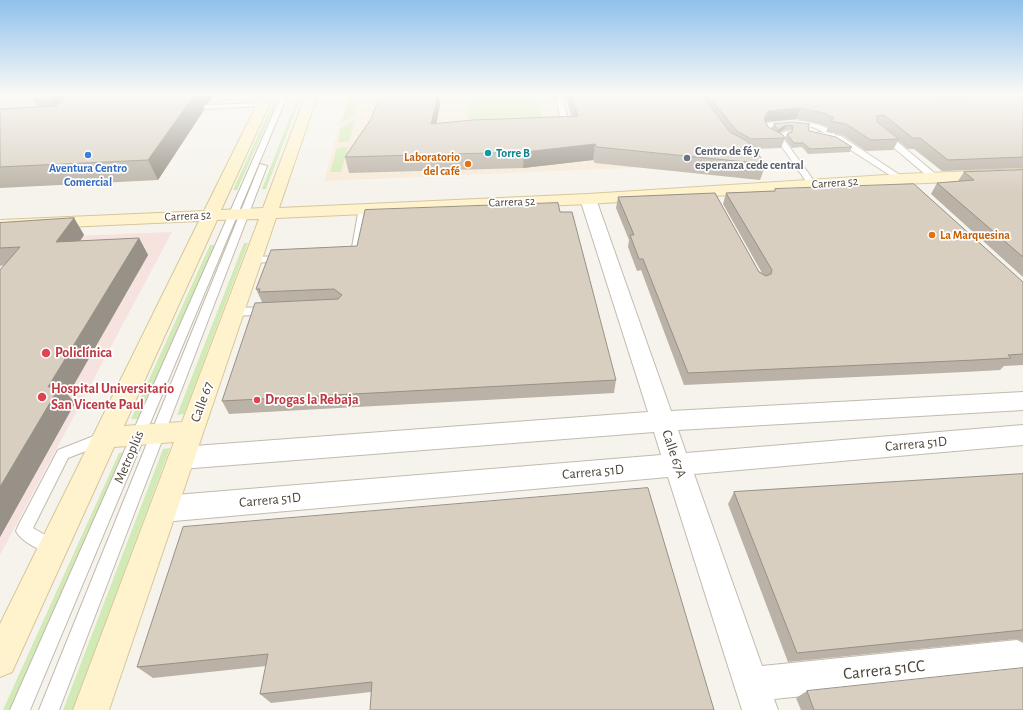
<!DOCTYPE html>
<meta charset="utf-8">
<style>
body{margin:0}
canvas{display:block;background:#f6f3ec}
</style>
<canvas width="1023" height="710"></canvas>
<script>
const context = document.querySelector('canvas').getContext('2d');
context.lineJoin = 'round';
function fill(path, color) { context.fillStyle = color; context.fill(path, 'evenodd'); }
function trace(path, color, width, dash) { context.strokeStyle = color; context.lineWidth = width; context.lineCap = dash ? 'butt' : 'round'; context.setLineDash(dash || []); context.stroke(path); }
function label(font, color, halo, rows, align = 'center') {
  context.font = font + ' "Alegreya Sans",sans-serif'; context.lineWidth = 3.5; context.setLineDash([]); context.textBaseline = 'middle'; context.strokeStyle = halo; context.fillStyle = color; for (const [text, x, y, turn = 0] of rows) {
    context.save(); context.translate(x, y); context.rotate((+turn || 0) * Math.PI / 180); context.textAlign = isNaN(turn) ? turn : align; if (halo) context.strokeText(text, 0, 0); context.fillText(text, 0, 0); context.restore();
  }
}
const residential = new Path2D(`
 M0,94H101L0,121Z`);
const commercial = new Path2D(`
 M348,94H612L651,167L324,181Z`);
const medical = new Path2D(`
 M172,232L0,555V239Z`);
const green = new Path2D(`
 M277,94H280L237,190H233Z
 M299,94H302L266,189H262Z
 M471,94H535L545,123L466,127Z
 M349,97L358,103L355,115L341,124Z
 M355,120L349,142H338L341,128Z
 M348,147L341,172H330L337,148Z
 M244,243H248L184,414L177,415Z
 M210,245H215L138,419H131Z
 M170,448L73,710H63L163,449Z
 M126,452L11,710H3L119,453Z`);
const lane = new Path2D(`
 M282,94H288L30,710H10Z
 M555,94H561L571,129L570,131L563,129Z
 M262,103L264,104V106L206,109L203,107L206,105Z
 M792,120C808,121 821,124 835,132V135L841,136L906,179L905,181H899L835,140L818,136V132L825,133C809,123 789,123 771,127L770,130L776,136L787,131L791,133L783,138L817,185L813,188L810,187L780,144L766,137L762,130L765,123Z
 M881,133H887L938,176V180H932L881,137Z
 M260,164L267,166L59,710H39Z
 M364,205L369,208L360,256L355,259L344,258L343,256L344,254L351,253L359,208Z
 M284,256L289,259L288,261L252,263L247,260L252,257Z
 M269,307L275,311L273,314L234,316L228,312L234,308Z
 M104,432L109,434L111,438L109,442L68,458L33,528L59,543L61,548L59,553L53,556C42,551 21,542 16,531L18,526L58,450Z`);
const street = new Path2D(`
 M588,194L594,196L596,199L671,411L1023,392V410L678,430L686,453L1023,425V445L694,474L762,666L1017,640L1023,643V671L1017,674L774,699L778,710H742L668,477L163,522L153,518L149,509L153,500L163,496L661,455L654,432L181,469L172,466L168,458L172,450L181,447L648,412L580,199L582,196Z`);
const secondary = new Path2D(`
 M262,94H274L221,210L263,208L306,94H318L279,208L588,194L902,174L1023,169V179L902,184L588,204L276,218L109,710H73L174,442L114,447L12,672L0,677V624L199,221L0,230V220L204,211ZM259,219L182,422L124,426L217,220Z`);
const wall = new Path2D(`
 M41,94H215L208,103L203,106L204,110L158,180L0,188V109L37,107L33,100Z
 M565,94H701L703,96L704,94H736L737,95L766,94H1023V168L942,171L914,149H908L898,141L893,150L866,151L842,135L826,132L828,127L820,124L796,119L765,121L768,127L773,130L772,128L774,124L809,128V131L852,147L850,152L808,154L802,147L792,148L785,139L787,134L791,133V130H784L779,133L785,138L781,148L754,149L766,164L760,180L595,163L593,160L523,168L349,173L345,157L440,105L436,124L572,117Z
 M1023,170V277L931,194L937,183L958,181L964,172Z
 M775,189L1023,282V365L1004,366L1000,370L965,372L684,385L641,270L637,271L628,247L629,240L616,208L618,197L762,273L723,204L726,193L775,191Z
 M560,212L616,380L614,393L229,414L222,401L263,303L262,302L256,289L357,246Z
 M74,218L84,235L80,241L139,238L148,255L68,395L75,403L0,537L4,265L0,266V223Z
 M1023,474V642L1017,639L788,662L728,504L734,492Z
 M648,488L371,692L271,703L260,694L266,666L153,678L137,667Z
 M807,691L1023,710H801L796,698Z`);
const shadedWall = new Path2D(`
 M58,94H65L73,108L61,119L51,100Z
 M195,94H215L208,103L203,106L204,110L158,180L148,160Z
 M438,94H439L440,105L433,140L431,124Z
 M800,108L796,119L765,122L764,119L768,111Z
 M786,125L784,130L776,134L778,130Z
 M595,144L593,160L523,168L524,152Z
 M74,218L84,235L67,259L56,242Z
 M139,238L148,255L68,395L75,403L0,537V487L48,387Z`);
const building = new Path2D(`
 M41,94H58L51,100H33Z
 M68,94H195L148,160L0,167V109L56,106Z
 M381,94H438L431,124L473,120L578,116L570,94H701L730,132L747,141L766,164L597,147L595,144L524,152L345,157L371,119Z
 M707,94H736L737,95L766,94H930L938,98L1010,95H1023V157L948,160L920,138H913L884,115L877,116V122L899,139L871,140L846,124L830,121L834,118L824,113L800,108L768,111L764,119L768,127L783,135L785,138L751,139L737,131Z
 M793,122L810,124L808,126L809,131L836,137L852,147L810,149L803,143H794L787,134L792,132L793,126L786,125L778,130L774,124Z
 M1023,170V257L937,183L974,180L964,172Z
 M914,184L1023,282V354L1008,355L1011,358L975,360L688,373L643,259H639L630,235H634L618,197L715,193L759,272L766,276L771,274L772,270L726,193L775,191V189Z
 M558,203L560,212H572L616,380L222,401L255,303L338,299L342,295L334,289L259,292L260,289H256L271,250L357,246L365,210Z
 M74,218L56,242L139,238L48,387L60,386L0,487V270L20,247L0,248V223Z
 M1023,474V630L797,653L734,492Z
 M648,488L714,710H370L372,682L260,694L268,654L137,667L183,527Z
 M1023,668V710H814L807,691Z`);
const markers = [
 [488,153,4,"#0f9aa8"],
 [88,155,4,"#3f7fe0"],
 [687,158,4,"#6b7280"],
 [468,164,4,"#e8710a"],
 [932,235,4,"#e8710a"],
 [46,353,5,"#e0444e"],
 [42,397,5,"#e0444e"],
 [257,400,4,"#e0444e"]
];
const farWorshipnames = [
 ["Centro de fé y",695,151],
 ["esperanza cede central",695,165]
];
const farCulturenames = [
 ["Torre B",496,153]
];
const farFoodnames = [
 ["Laboratorio",460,157],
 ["del café",460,171],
 ["La Marquesina",940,235,"left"]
];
const farShopnames = [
 ["Aventura Centro",88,168],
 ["Comercial",88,182]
];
const farStreetnames = [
 ["Carrera 52",835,183,-4],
 ["Carrera 52",512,202,-2],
 ["Carrera 52",188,216,-3]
];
const healthNames = [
 ["Policlínica",55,353],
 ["Hospital Universitario",51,389],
 ["San Vicente Paul",51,405],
 ["Drogas la Rebaja",265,400]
];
const streetNames = [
 ["Calle 67",202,402,-70],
 ["Carrera 51D",916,444,-5],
 ["Calle 67A",674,454,71],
 ["Metroplús",129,457,-67],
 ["Carrera 51D",593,472,-5],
 ["Carrera 51D",270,500,-5]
];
const nearStreetnames = [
 ["Carrera 51CC",884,670,-6]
];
fill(residential, '#eae5da');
fill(commercial, '#f7ead8');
fill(medical, '#f6e3e0');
fill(green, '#d2eab5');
trace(lane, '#c2bbae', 2);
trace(street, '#c2bbae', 2);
trace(secondary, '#d6c79b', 2);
fill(lane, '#fff');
fill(street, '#fff');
fill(secondary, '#fff3cd');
fill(wall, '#bab2a6');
fill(shadedWall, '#979187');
fill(building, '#d8cfc1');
trace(building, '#979187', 1);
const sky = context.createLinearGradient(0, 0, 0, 193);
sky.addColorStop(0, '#8fc1ec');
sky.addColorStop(0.49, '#fbfaf6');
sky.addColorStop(1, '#fbfaf600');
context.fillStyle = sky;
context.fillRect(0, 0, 1023, 193);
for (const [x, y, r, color] of markers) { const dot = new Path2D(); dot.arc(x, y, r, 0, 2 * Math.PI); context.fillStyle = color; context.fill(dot); trace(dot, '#fff', 1.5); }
label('bold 12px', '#5b616d', '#fff', farWorshipnames, 'left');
label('bold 12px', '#0d838f', '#fff', farCulturenames, 'left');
label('bold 12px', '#c56008', '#fff', farFoodnames, 'right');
label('bold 12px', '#366cbe', '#fff', farShopnames);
label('12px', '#4b4439', '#fff', farStreetnames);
label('bold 14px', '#be3a42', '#fff', healthNames, 'left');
label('14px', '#4b4439', '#fff', streetNames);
label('17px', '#4b4439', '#fff', nearStreetnames);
</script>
